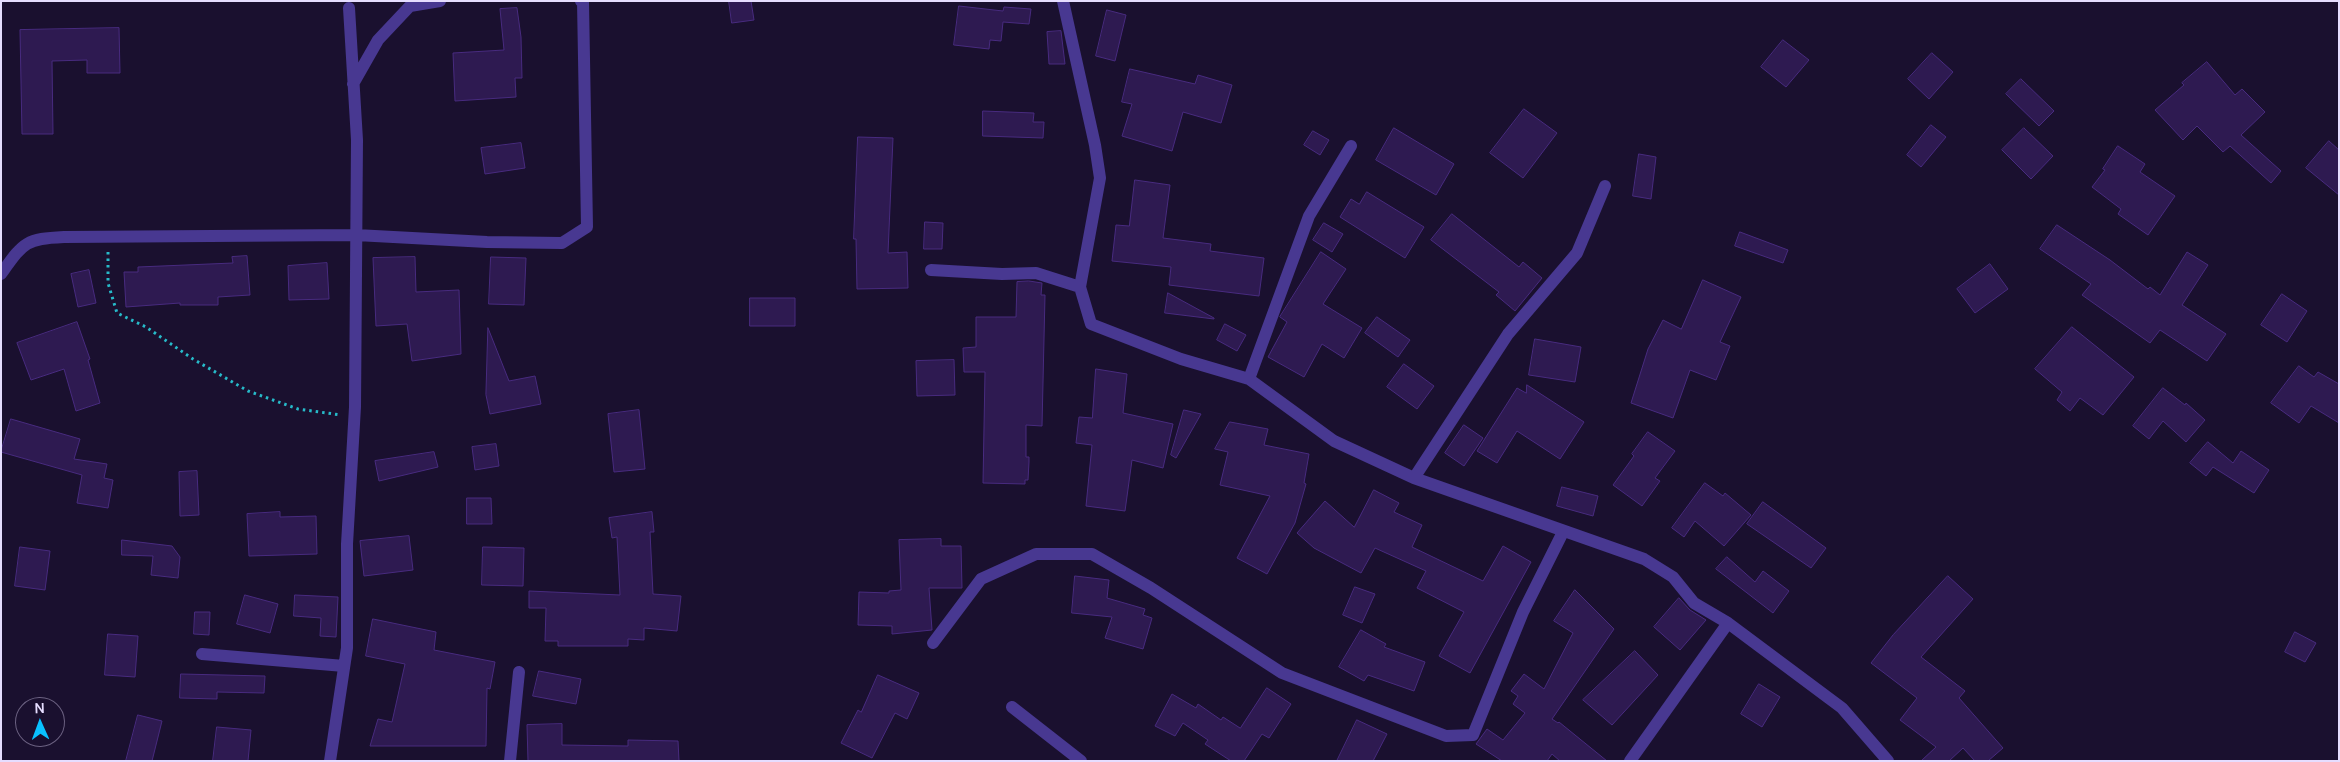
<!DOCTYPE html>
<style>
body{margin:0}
#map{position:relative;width:2340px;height:762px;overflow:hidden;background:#1a102f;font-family:Manrope,sans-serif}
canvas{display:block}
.frame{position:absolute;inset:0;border:2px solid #e6ddff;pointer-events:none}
.north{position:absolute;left:15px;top:697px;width:50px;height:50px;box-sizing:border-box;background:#1a102f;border:1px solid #6c6282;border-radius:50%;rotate:358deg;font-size:14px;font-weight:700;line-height:20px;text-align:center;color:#e6ddff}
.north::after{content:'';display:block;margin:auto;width:18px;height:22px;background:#09c1ff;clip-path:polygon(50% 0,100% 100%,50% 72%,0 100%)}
</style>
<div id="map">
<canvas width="2340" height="762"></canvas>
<div class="frame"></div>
<div class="north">N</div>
</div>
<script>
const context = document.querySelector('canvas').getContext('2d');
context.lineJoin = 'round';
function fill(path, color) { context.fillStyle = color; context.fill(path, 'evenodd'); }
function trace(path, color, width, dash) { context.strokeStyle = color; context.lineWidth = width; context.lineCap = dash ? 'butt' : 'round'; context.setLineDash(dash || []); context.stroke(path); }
const building = new Path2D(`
 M729,1H751L754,20L732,23Z
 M959,6L1003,11L1004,7L1031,9L1029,24L1003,22L1001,41L990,40L989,49L954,45Z
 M517,8L521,37L522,78H515L516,97L455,101L453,53L504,50L500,9Z
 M1107,10L1126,15L1115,61L1096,56Z
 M119,28L120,73H87V60L52,61L53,134H22L20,30Z
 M1061,31L1065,64H1049L1047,32Z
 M1783,40L1809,60L1786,87L1761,67Z
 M1932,53L1953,72L1929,99L1908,79Z
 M2207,62L2235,95L2242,89L2265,112L2241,135L2281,171L2271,183L2230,146L2223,152L2197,126L2183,140L2155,110L2184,85L2182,83Z
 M1130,69L1195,84L1198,75L1232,85L1221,123L1183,112L1172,151L1122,136L1132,104L1122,102Z
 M2021,79L2054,111L2039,126L2006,94Z
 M1524,109L1557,133L1523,178L1490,153Z
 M983,111L1034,113L1033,122H1044L1043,138L983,136Z
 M1931,125L1946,137L1921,167L1907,155Z
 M1394,128L1454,164L1436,195L1376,160Z
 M2024,128L2053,156L2031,179L2002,150Z
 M1313,131L1329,140L1320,155L1304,145Z
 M858,137L893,138L888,253L907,252L908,288L857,289L856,239H854Z
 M2329,141L2339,150V195L2306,168Z
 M521,143L525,168L485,174L481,148Z
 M2118,146L2145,164L2140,172L2175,196L2148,235L2118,214L2121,209L2092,187L2105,170L2103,169Z
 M1639,154L1656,157L1651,199L1633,196Z
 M1135,180L1170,185L1163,238L1211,244L1210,251L1264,258L1259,296L1169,285L1171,267L1112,261L1116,225L1129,226Z
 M1367,192L1424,227L1405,258L1340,217L1351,199L1359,204Z
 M1452,214L1519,267L1523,262L1542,278L1515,311L1496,295L1499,292L1431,240Z
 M925,222L943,223L942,249H924Z
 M1324,223L1343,234L1332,252L1313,240Z
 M2057,225L2110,260L2148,289L2150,287L2160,295L2187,252L2208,265L2182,305L2226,334L2207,361L2160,330L2150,343L2082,295L2091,284L2040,249Z
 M1740,232L1788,250L1783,263L1735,246Z
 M1321,252L1346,269L1323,304L1362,328L1344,358L1322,344L1304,377L1268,357L1287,322L1280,317Z
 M247,256L250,295L218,297V305H180V303L126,307L124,272H138V267L233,263L232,257Z
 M415,257L416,292L459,290L461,354L412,361L407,324L376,326L373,258Z
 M491,257L526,258L524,305L489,304Z
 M327,263L329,299L289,300L288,266Z
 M1990,264L2008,289L1975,313L1957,289Z
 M89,270L96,303L78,307L71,274Z
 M1703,280L1741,297L1720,342L1730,346L1716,380L1690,370L1673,418L1631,403L1648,349L1663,320L1681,329Z
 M1029,281L1042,283L1041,295H1045L1042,426L1026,425V457H1029V462L1028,480H1025V484L983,483L985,372H964L963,348L976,347V317H1016L1017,282Z
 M1168,293L1214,318V319L1165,313Z
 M2282,294L2307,311L2287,342L2261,325Z
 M750,298H795V326H750Z
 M1377,317L1410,340L1398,357L1365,333Z
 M77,322L90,359L88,360L100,403L76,411L64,369L31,380L17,343Z
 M1225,324L1246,335L1237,351L1217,340Z
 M2072,327L2134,377L2103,415L2080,398L2070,411L2057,400L2062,392L2035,369Z
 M488,328L509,381L535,376L541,404L490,414L486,395Z
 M1535,339L1581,347L1575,382L1529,375Z
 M954,360L955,395L917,396L916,361Z
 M1404,364L1434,386L1417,409L1387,387Z
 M2299,366L2314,377L2318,372L2339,384V423L2311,406L2299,423L2271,403Z
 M1096,369L1127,374L1123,413L1173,424L1163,468L1132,460L1125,511L1086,506L1092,445L1076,443L1079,417L1092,418Z
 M1527,385L1584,422L1560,459L1517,431L1497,463L1477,451L1517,388L1526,393Z
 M2163,388L2185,405L2186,403L2205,420L2186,442L2163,421L2149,439L2133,426Z
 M639,410L645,469L614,472L608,414Z
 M1184,410L1201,414L1176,458L1171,455Z
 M11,419L80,439L74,459L107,464L104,478L113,480L108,508L77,503L82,475L1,452Z
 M1230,422L1268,429L1264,445L1309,454L1304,483L1306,484L1295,523L1267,574L1237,558L1270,496L1220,485L1228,452L1215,449Z
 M1464,425L1483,438L1464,466L1445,453Z
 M1648,432L1675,451L1655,478L1660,481L1642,506L1613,485L1634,456L1632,454Z
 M2208,442L2233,463L2241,451L2269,470L2254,493L2213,467L2206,476L2190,463Z
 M496,444L499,466L475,470L472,447Z
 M434,452L438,467L379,481L375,461Z
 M197,471L199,515L180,516L179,472Z
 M1705,483L1723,496L1725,493L1751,515L1724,546L1695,521L1684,537L1672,528Z
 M1562,487L1598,496L1593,516L1557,506Z
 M1374,490L1399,503L1394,512L1422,525L1412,547L1483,581L1503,546L1531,562L1470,673L1439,656L1464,612L1417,588L1426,571L1375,548L1361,573L1314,548L1297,533L1325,501L1354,527Z
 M467,498H491L492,524H467Z
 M1763,502L1826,548L1811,568L1747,524Z
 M280,512V517L316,516L317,554L249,556L247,514Z
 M652,512L654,532H650L653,594L681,596L677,631L644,628V640L628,639V646H558V641H545L546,608H529V591L620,595L617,537L612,538L609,518Z
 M409,536L413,570L364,576L360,541Z
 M941,539V546H961L962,588H929L932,630L892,634V626L858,625L859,592L889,593V591L901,590L899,540Z
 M122,540L172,546L180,557L178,578L151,575L153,556L122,555Z
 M20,547L50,551L45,590L15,586Z
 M483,547L524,548L523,586L482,585Z
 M1727,557L1755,582L1763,571L1789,591L1773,613L1716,569Z
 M1075,576L1109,580L1107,598L1145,609L1143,615L1152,618L1143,649L1105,638L1112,617L1072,613Z
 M1948,576L1973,599L1921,657L1965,691L1959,698L2003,748L1988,761H1975L1963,748L1949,761H1921L1936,747L1900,720L1917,698L1871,663L1893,635Z
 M1355,587L1375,594L1362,623L1343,615Z
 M1575,590L1614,629L1552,719L1558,723L1559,722L1607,761H1560L1552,754L1547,761H1502L1476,744L1487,729L1503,740L1525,713L1513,704L1518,696L1511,691L1524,674L1544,689L1573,633L1554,621Z
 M245,595L278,604L270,633L237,624Z
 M295,595L338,597L336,637L320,636L321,618L294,616Z
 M1679,598L1690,610L1706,620L1680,650L1654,627Z
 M195,612H210L209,635L194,634Z
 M373,619L436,632L434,650L495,662L490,689L487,688L486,746H370L378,719L392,722L405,664L366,656Z
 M1361,630L1386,644L1384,647L1425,662L1414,691L1368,675L1364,681L1339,667Z
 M2295,632L2316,643L2305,662L2285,652Z
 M108,634L138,636L135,677L105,675Z
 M1635,651L1658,675L1612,725L1583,700Z
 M539,671L581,679L576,704L533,696Z
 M181,674L265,676L264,693L217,692V699L180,698Z
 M878,675L919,693L907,719L895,713L872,758L841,743L858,710L861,712Z
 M1759,684L1780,697L1762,727L1741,714Z
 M1267,688L1291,704L1269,738L1262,734L1244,761H1231L1205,744L1208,740L1183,723L1175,736L1155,726L1172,694L1196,708L1198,704L1221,720L1223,717L1240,728Z
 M138,715L162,721L152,761H126Z
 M1357,720L1387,734L1373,761H1337Z
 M562,724V745L628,746V740L678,741L679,761H528L527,725Z
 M217,727L251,730L248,761H213Z`);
const path = new Path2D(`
 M108,252V283L117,313L146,327L193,359L248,391L298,409L341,415`);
const minor = new Path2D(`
 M1063,1L1095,145L1100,178L1080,287
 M353,84L378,40L410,6L440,1
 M931,270L1002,274L1036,273L1080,287L1091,324L1181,359L1249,379L1334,441L1414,478L1644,559L1673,577L1694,603L1728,623L1842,708L1888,761
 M1,274C24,242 25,239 64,237L356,235L487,242L562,243L587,227L583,2L581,1
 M1249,379L1309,216L1351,146
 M1414,478L1508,334L1577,253L1605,186
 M933,643L981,579L1036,554H1092L1151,588L1282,673L1446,736L1473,735L1523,612L1563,532
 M202,654L344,666
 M1012,707L1081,761
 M330,761L347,648V544L355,407L357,140L349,8
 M510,761L519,672
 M1630,761L1728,623`);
fill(building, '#2e1a51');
trace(building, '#482b7f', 1);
trace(path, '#27bac9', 3, [2.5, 4]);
trace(minor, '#483891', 12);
</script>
